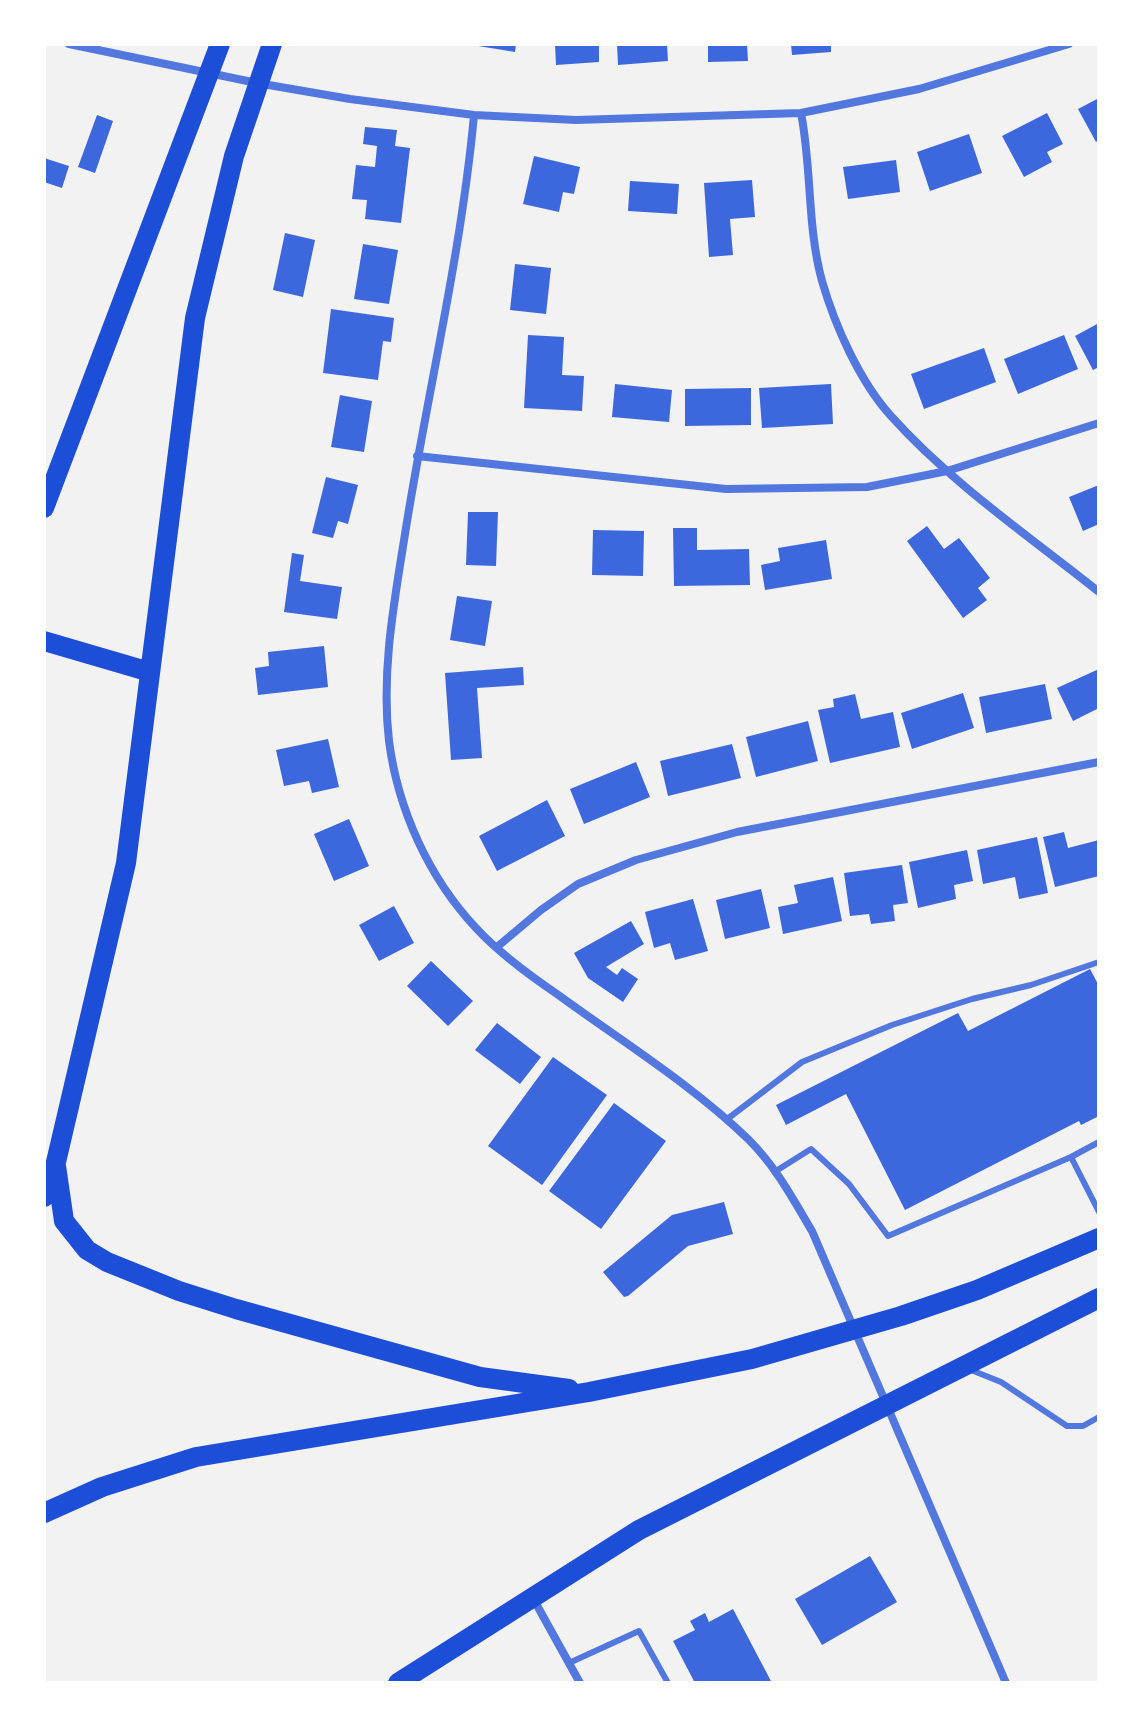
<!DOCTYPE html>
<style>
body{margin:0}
#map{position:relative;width:1143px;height:1727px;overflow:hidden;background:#f2f2f2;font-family:Lato,sans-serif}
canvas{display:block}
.frame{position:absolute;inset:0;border:46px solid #fff;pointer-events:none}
</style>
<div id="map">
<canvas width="1143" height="1727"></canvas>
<div class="frame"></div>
</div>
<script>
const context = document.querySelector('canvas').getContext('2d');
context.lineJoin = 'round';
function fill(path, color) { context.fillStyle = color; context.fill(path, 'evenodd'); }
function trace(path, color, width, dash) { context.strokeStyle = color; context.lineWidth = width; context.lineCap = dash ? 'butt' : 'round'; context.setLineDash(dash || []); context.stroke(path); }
const building = new Path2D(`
 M466,44H516L515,52Z
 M555,44H599V62L556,65Z
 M617,44H667L668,61L618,65Z
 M708,44H747L748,61L708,62Z
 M791,44H831V52L792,55Z
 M1099,98V140L1096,142L1078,109Z
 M1047,113L1063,144L1047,152L1052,162L1024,177L1002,136Z
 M97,115L113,121L95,173L78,167Z
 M365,127L397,130L395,146L410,148L401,223L365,219L367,200L352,199L356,165L375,167L377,146L363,144Z
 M969,134L982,173L930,191L917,152Z
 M534,156L580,167L574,194L563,192L559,212L523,204Z
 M44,158L69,166L62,188L44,182Z
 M896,160L900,192L848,199L843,167Z
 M752,180L755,217L730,219L733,255L709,257L704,183Z
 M630,181L679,184L677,214L628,211Z
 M285,233L315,240L303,297L273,290Z
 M363,244L398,250L389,304L354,299Z
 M515,264L551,268L546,314L510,310Z
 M331,309L394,318L391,342L383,341L378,380L323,373Z
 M1099,323V367L1093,370L1075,336Z
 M528,335L564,337L562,375L584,376L582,411L524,408Z
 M1064,335L1078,369L1018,394L1004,359Z
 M984,348L996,382L924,409L911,374Z
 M615,384L672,390L669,422L612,417Z
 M831,384L833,424L762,428L759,388Z
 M751,388V425L685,426V389Z
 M340,395L372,401L364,452L331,447Z
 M326,477L358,485L348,524L338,521L333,538L312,533Z
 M1099,485V524L1083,531L1069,497Z
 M468,512H498L496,566L466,565Z
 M927,526L944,549L959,538L990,578L978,588L987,600L963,618L907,541Z
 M673,528H697V550L749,549L750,585L674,586Z
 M593,530L644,531L643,576L592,575Z
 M826,540L832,579L765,590L761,565L780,561L778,548Z
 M292,553L304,555L300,581L342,587L337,619L284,612Z
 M457,596L492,601L485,646L450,640Z
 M324,646L328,687L258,695L255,668L269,666L268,652Z
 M523,667L524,685L477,688L482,758L451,760L445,673Z
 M1099,669V708L1073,721L1057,688Z
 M1045,684L1052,719L986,733L979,697Z
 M963,693L974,728L912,749L901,713Z
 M855,694L861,719L893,712L900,747L830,763L818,710L834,707L833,699Z
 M808,721L818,761L756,777L746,737Z
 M328,739L339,787L312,793L309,781L284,786L276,750Z
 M732,744L741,778L668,796L660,761Z
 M636,762L650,797L584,824L570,789Z
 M547,800L565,836L497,871L479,836Z
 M349,819L369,866L334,881L314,834Z
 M1064,832L1068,848L1099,840V876L1055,887L1043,837Z
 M1037,837L1048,893L1019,899L1015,877L983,884L977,850Z
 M967,850L973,881L954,885L956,899L918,908L909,862Z
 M902,865L908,903L893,905L895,921L871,924L869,914L850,916L844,873Z
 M833,877L842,921L783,934L778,907L798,903L794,885Z
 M761,889L770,928L725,939L716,900Z
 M693,899L708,951L675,960L670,943L654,948L645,912Z
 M394,906L414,943L379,961L359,925Z
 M631,921L644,944L606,967L617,975L622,968L638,979L623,1002L588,978L574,953Z
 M431,961L473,1001L448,1026L407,986Z
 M1090,969L1099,986V1116L1081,1125L1079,1121L905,1210L846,1094L786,1125L776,1105L958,1013L968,1031Z
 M497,1023L541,1057L520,1084L475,1050Z
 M553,1057L607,1095L542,1185L488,1146Z
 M614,1103L666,1141L601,1229L549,1191Z
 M724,1202L733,1234L688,1246L628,1296L624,1297L603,1272L672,1215Z
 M870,1556L897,1602L822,1645L795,1599Z
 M733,1609L772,1683H695L673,1641L695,1630L690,1621L705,1613L709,1622Z`);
const service = new Path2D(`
 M726,1120L802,1062L892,1025L972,999L1031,985L1099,962
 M1071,1157L1099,1212
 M776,1171L811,1149L849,1184L888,1236L1071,1157L1099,1142
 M971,1370L1001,1382L1067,1426H1083L1099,1417
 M569,1663L639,1631L668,1683`);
const minor = new Path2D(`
 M69,44L257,83L350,99L474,115L576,120L801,113L919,89L1069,44
 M801,113C812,169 807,227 822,281C835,326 860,382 891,416C951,483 1029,536 1099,592
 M474,115C461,256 427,394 405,534C394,603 381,672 389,741C398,810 429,878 476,928C499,953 529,975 557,994C620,1040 694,1086 749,1140C776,1167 793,1199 812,1231L1006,1683
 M417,456L726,489L867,487L947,471L1099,423
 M497,947L541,910L578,884L636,860L737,832L1099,762
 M534,1600L580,1683`);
const primary = new Path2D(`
 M44,508L220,44
 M44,641L150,672
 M56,1166L64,1221L87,1250L107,1262L179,1291L236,1309L480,1377L569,1389
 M44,1197L56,1162L126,863L195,318L234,156L272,44
 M44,1513L102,1487L196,1457L589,1392L752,1359L901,1316L977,1290L1099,1238
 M398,1683L639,1530L1099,1298`);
fill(building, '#3d67dc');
trace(service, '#5277de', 6);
trace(minor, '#5277de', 8);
trace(primary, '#1d4ed8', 20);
</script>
